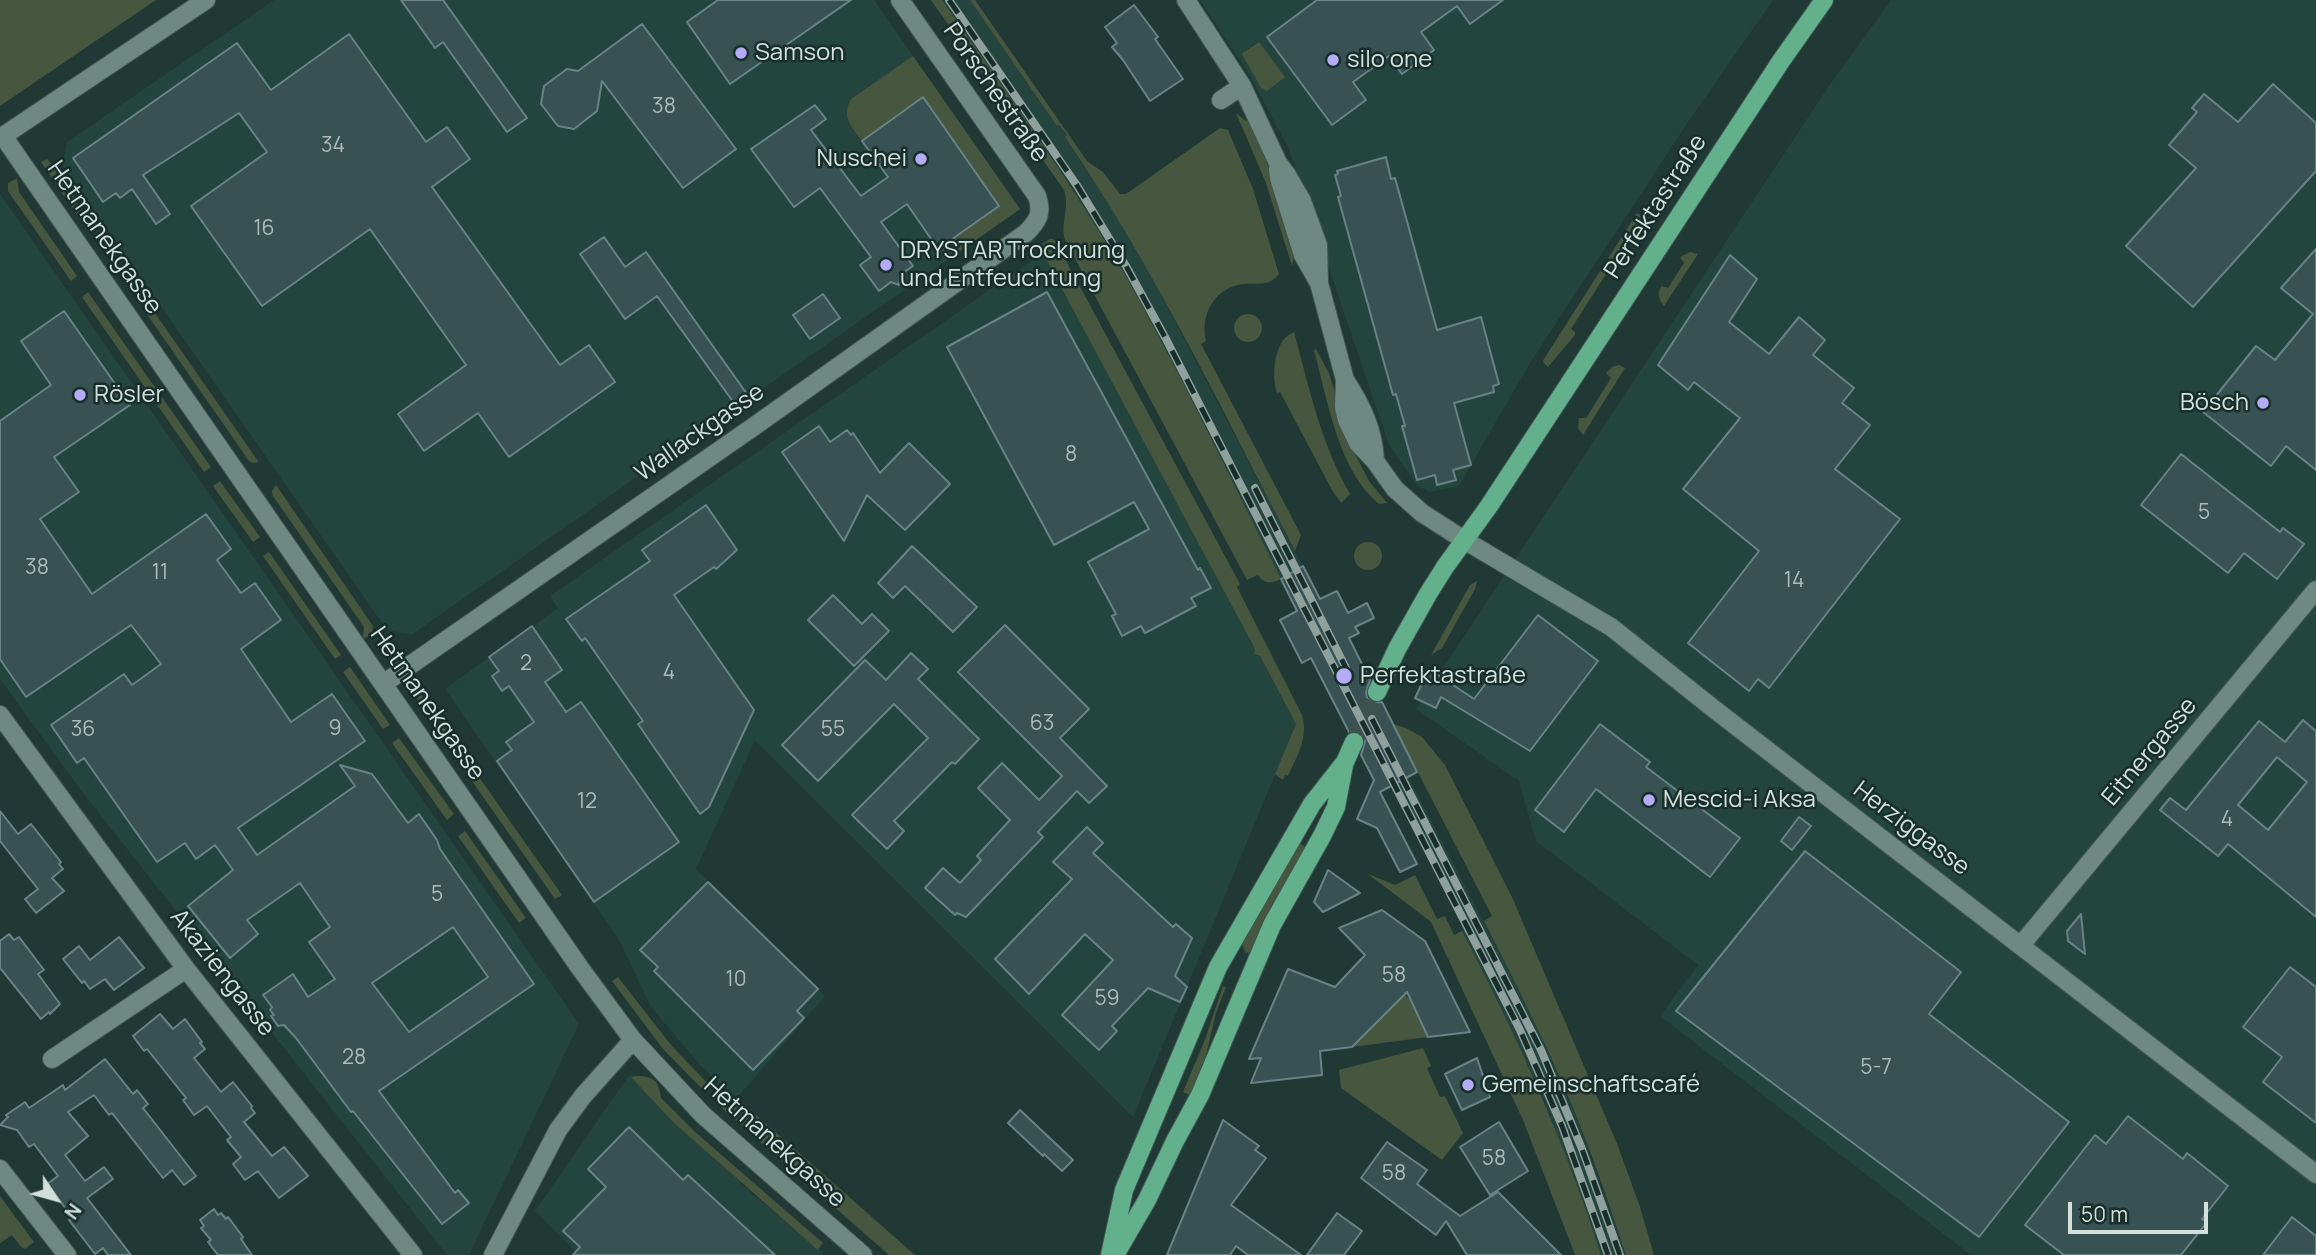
<!DOCTYPE html>
<meta charset="utf-8">
<style>
body{margin:0}
#map{position:relative;width:2316px;height:1255px;overflow:hidden;background:#213934;font-family:Manrope,sans-serif}
canvas{display:block}
.north{position:absolute;left:21px;top:1164px;width:70px;height:70px;-webkit-text-stroke:5px #172e2a;paint-order:stroke;rotate:126deg;font-size:19px;font-weight:700;line-height:28px;text-align:center;color:#d2e0dc}
.north::after{content:'';display:block;margin:auto;width:24px;height:32px;background:#d2e0dc;clip-path:polygon(50% 0,100% 100%,50% 72%,0 100%)}
.scale{position:absolute;left:2068px;top:1202px;width:140px;height:32px;box-sizing:border-box;border:4px solid #d2e0dc;border-top:0;padding-left:9px;font-size:21px;line-height:24px;white-space:nowrap;color:#d2e0dc;-webkit-text-stroke:5px #172e2a;paint-order:stroke}
</style>
<div id="map">
<canvas width="2316" height="1255"></canvas>
<div class="north">N</div>
<div class="scale">50 m</div>
</div>
<script>
const context = document.querySelector('canvas').getContext('2d');
context.lineJoin = 'round';
function fill(path, color) { context.fillStyle = color; context.fill(path, 'evenodd'); }
function trace(path, color, width, dash) { context.strokeStyle = color; context.lineWidth = width; context.lineCap = dash ? 'butt' : 'round'; context.setLineDash(dash || []); context.stroke(path); }
function label(font, color, halo, rows, align = 'center') {
  context.font = font + ' Manrope,sans-serif'; context.lineWidth = 5; context.setLineDash([]); context.textBaseline = 'middle'; context.strokeStyle = halo; context.fillStyle = color; for (const [text, x, y, turn = 0] of rows) {
    context.save(); context.translate(x, y); context.rotate((+turn || 0) * Math.PI / 180); context.textAlign = isNaN(turn) ? turn : align; if (halo) context.strokeText(text, 0, 0); context.fillText(text, 0, 0); context.restore();
  }
}
const built = new Path2D(`
 M274,0H874L1020,209L411,635L387,630L63,166L67,142Z
 M942,0H970L1057,125H1059L1067,136L1065,137L1109,205L1157,287L1320,599L1337,640L1533,1017L1577,1119L1626,1255H1601L1544,1099L1462,931L1464,929L1312,635L1297,611L1140,302L1070,186Z
 M1200,0H1773L1688,122L1530,363L1459,486L1429,492L1416,484L1389,445L1288,147L1247,71Z
 M1891,0H2316V1255H1971L1660,1016L1698,965L1536,841L1519,781L1416,709L1831,83Z
 M0,194L579,1024L469,1255H447L80,789L0,679Z
 M1043,253L1255,649L1254,654L1260,656L1296,724L1133,1117L755,740L696,869L825,996L736,1099L700,1065L651,1007L618,938L445,689L558,608L550,596Z
 M630,1074L751,1193L823,1252L821,1255H579L535,1211Z`);
const green = new Path2D(`
 M0,0H156L0,106Z
 M931,0H942C1005,90 1070,180 1125,275C1181,374 1230,477 1281,579C1271,584 1264,584 1258,575L1247,580L1065,240C1060,223 1070,208 1064,190Z
 M970,0H975L1087,161L1103,172L1120,194H1126L1220,128L1228,130L1253,189L1279,274C1268,289 1254,281 1238,285C1213,291 1200,316 1206,341L1201,344L1301,535L1295,551C1223,411 1154,268 1065,137L1067,135L1059,125L1057,126Z
 M1259,42L1285,77L1267,91L1261,88L1242,54Z
 M913,56L1020,209L946,261L938,249L999,205L923,98L862,141C851,125 841,118 851,99Z
 M1236,113L1249,123L1264,155L1289,224L1296,247L1292,266L1266,183Z
 M47,159L53,166L95,228L89,233L41,162Z
 M17,178L19,192L77,276L71,281L8,191V183Z
 M1637,213L1643,216L1571,329L1575,332V335L1548,367L1543,362L1544,359Z
 M1050,239H1053L1056,242L1240,584L1237,587L1302,715C1309,737 1297,756 1288,776L1285,775L1283,780L1275,774L1296,724L1260,656L1254,654L1255,649L1039,246Z
 M1690,252L1698,254L1664,306C1659,300 1656,292 1662,286L1668,288L1684,263L1680,257Z
 M88,292L211,467L204,472L82,297Z
 M150,306L258,461V462L253,463L249,461L144,310Z
 M1234 328a14 14 0 1 1 28 0a14 14 0 1 1-28 0Z
 M1294,332C1309,387 1321,444 1350,494L1341,503L1332,490L1280,392L1277,393C1271,375 1274,339 1294,332Z
 M1316,349L1329,373L1351,446L1369,481L1387,503L1379,504C1338,471 1327,398 1314,350Z
 M1619,365L1625,368L1583,435L1578,428L1579,418H1586L1611,378L1606,373L1612,367Z
 M220,481L260,537L253,542L213,486Z
 M276,485L373,626L372,633L364,639L363,636L364,627L273,496L272,491Z
 M1354 556a14 14 0 1 1 28 0a14 14 0 1 1-28 0Z
 M269,552L341,655L335,659L263,556Z
 M1477,581L1475,589L1442,648L1431,655L1470,585Z
 M350,667L390,725L383,729L343,672Z
 M416,687L458,747L452,752L418,704Z
 M1393,724L1406,728L1422,737L1445,765L1512,897L1618,1146L1640,1207L1654,1255H1626C1608,1201 1590,1147 1567,1094C1542,1035 1513,978 1484,921L1492,916Z
 M399,738L454,814L447,820L392,743Z
 M469,763L562,895L555,899L462,767Z
 M465,831L526,918L519,923L458,836Z
 M1300,843L1306,848L1271,906L1249,953L1247,952L1246,954L1242,944Z
 M1368,874L1395,885L1415,875L1437,919L1445,916L1454,935L1462,931C1517,1036 1565,1142 1601,1255H1575L1523,1120L1431,922Z
 M618,977L671,1045L709,1085L704,1091L663,1049L612,981Z
 M1223,986L1226,987L1216,1013L1204,1064L1190,1095L1183,1092L1204,1042Z
 M1405,994L1411,1002L1428,1037L1352,1047Z
 M1423,1048L1431,1066L1427,1068L1440,1097L1445,1096L1463,1133L1442,1160L1341,1088L1339,1070Z
 M636,1076C654,1076 659,1081 661,1098L694,1131L823,1243L818,1250L673,1122L631,1077Z
 M723,1098L732,1106L738,1099L915,1255H889L717,1104Z
 M0,1196L34,1242L25,1249L21,1247L12,1235L0,1243Z`);
const building = new Path2D(`
 M401,0H443L527,118L507,132L443,42L435,48Z
 M718,0H851L730,84L687,22Z
 M1317,0H1503L1470,24L1457,6L1421,32L1434,50L1402,74L1389,56L1353,82L1366,100L1332,125L1267,37Z
 M1134,5L1158,37L1155,39L1183,79L1150,101L1123,60L1112,47L1117,43L1105,27Z
 M642,24L736,149L683,188L602,81L597,111L574,129L558,126L541,104L544,86L567,69L578,71Z
 M349,34L426,142L447,127L470,159L432,187L560,365L589,345L615,382L509,457L478,413L424,451L398,414L466,365L370,229L262,306L191,206L267,152L239,113L143,175L170,214L156,224L132,189L120,198L116,193L103,202L73,158L237,43L271,90Z
 M2273,84L2316,123V171L2193,307L2126,246L2196,168L2169,145L2197,112L2192,108L2204,94L2238,122Z
 M923,97L999,206L938,249L907,204L881,222L913,266L900,275L899,285L891,282L879,291L860,265L871,257L820,188L794,207L751,149L815,105L826,119L811,130L861,196L888,177L862,141Z
 M1386,157L1391,179L1395,178L1437,330L1481,317L1499,384L1493,386L1494,392L1454,403L1471,465L1453,470L1456,480L1437,485L1435,475L1417,480L1402,426H1405L1396,394L1393,395L1338,197L1341,196L1335,175L1338,174L1337,171Z
 M604,237L625,267L646,252L747,394L734,403L657,296L625,319L580,254Z
 M2316,249V470L2286,446L2271,466L2203,412L2256,346L2275,360L2313,314L2281,288Z
 M1730,255L1757,279L1729,322L1769,354L1799,317L1825,340L1813,355L1854,388L1842,403L1870,425L1835,469L1900,519L1769,688L1758,679L1749,691L1688,643L1759,551L1683,489L1740,418L1694,382L1688,390L1658,365Z
 M1047,292L1198,570L1200,568L1211,588L1191,598L1196,606L1145,633L1141,626L1122,636L1112,616L1116,614L1088,562L1149,529L1134,502L1054,545L947,347Z
 M823,294L840,318L810,339L793,315Z
 M64,311L130,405L54,457L79,492L40,519L92,594L206,514L231,549L217,560L241,593L255,583L281,620L241,649L291,722L332,694L365,741L238,828L257,855L355,786L340,765L372,774L408,823L419,814L437,840L440,849L534,984L379,1091L455,1193L458,1190L469,1203L442,1224L353,1111L351,1112L296,1038L284,1025L278,1026L271,1016L274,1015L270,1010L272,1007L263,995L293,974L308,997L335,979L309,942L330,927L300,883L247,920L258,934L230,958L188,906L233,870L215,845L196,859L185,843L157,862L84,758L77,763L51,725L124,674L132,685L161,664L131,625L26,697L0,659V421L51,385L21,341ZM453,927L488,977L409,1032L372,983Z
 M819,426L830,442L847,430L851,435L853,433L880,473L909,443L950,484L905,530L867,495L844,541L782,452Z
 M2181,454L2280,532L2283,528L2304,544L2277,579L2244,553L2228,573L2141,505Z
 M706,505L737,550L716,569L714,567L674,595L754,710L709,807L700,814L638,724L643,721L585,638L582,641L566,619L650,561L642,550Z
 M912,546L977,607L953,632L905,586L893,598L878,583Z
 M1303,566L1320,599L1337,591L1348,613L1367,603L1374,618L1355,627L1359,633L1349,638L1370,680L1366,692L1367,698L1373,703L1382,702L1417,772L1380,792L1417,864L1400,872L1377,828L1357,819L1374,780L1361,755L1365,742L1364,736L1358,731L1349,732L1311,658L1302,663L1280,620L1297,611L1281,579Z
 M833,595L862,624L872,614L889,631L854,666L808,620Z
 M1538,615L1598,661L1530,751L1441,697L1436,708L1415,698L1429,669L1474,699Z
 M1005,625L1089,709L1060,738L1107,786L1089,803L1077,791L1038,832L1043,837L966,917L957,913L955,915L925,888L943,868L960,883L981,860L977,856L1010,820L978,788L1002,763L1039,800L1062,776L958,672Z
 M532,626L562,670L545,682L566,712L581,702L679,842L594,902L497,761L512,750L506,742L534,722L509,686L502,691L492,676L499,671L489,657Z
 M911,653L928,669L918,679L979,739L955,764L952,762L894,821L904,831L887,849L852,815L928,738L894,704L818,781L782,745L865,660L886,680Z
 M2303,720L2316,731V917L2228,844L2218,856L2160,810L2170,798L2186,810L2259,721L2285,742ZM2277,757L2307,782L2268,830L2238,805Z
 M1600,724L1650,762L1646,767L1740,838L1710,877L1596,789L1564,832L1535,810Z
 M0,811L18,834L31,824L61,862L59,864L63,869L52,878L64,891L36,913L25,899L38,889L0,841Z
 M1799,817L1811,826L1792,850L1781,841Z
 M1087,827L1103,843L1093,853L1173,927L1176,924L1192,938L1175,976L1187,987L1180,1002L1148,988L1112,1026L1117,1031L1099,1050L1062,1015L1113,960L1085,934L1029,994L995,959L1072,879L1053,862Z
 M1805,851L1961,972L1929,1014L2069,1122L1979,1237L1676,1011Z
 M1328,870L1360,893L1323,912L1314,902Z
 M708,882L818,989L797,1011L804,1018L753,1070L654,971L658,967L640,950Z
 M1382,910L1425,941L1470,1032L1428,1037L1407,992L1352,1047L1320,1051L1322,1075L1251,1083L1261,1058L1249,1059L1288,969L1335,987L1365,955L1339,928Z
 M2081,914L2085,954L2068,941L2067,931Z
 M9,934L14,940L19,937L44,970L38,974L60,1004L50,1014L49,1012L41,1019L0,968V941Z
 M119,937L144,968L114,990L105,979L90,989L84,981L82,983L63,959L79,946L90,960Z
 M2290,967L2316,987V1123L2263,1082L2282,1057L2243,1027Z
 M160,1014L173,1029L185,1019L202,1042L200,1043L205,1049L194,1058L221,1092L233,1082L252,1106L251,1108L255,1113L244,1122L272,1156L284,1147L308,1176L279,1198L258,1171L245,1180L233,1164L241,1157L227,1140L231,1137L207,1106L194,1115L183,1100L186,1098L147,1049L144,1051L133,1036Z
 M1477,1058L1490,1097L1462,1110L1445,1074Z
 M105,1059L133,1094L137,1090L148,1104L143,1108L196,1176L184,1185L172,1170L163,1178L112,1113L109,1115L94,1095L68,1112L88,1136L65,1155L85,1181L104,1167L113,1179L87,1198L131,1255H108L103,1248L95,1254L69,1220L73,1218L47,1184L58,1176L34,1144L29,1147L17,1130L0,1125L8,1117L6,1115L25,1102L29,1108L63,1085L65,1090Z
 M1020,1110L1073,1160L1062,1171L1044,1154L1043,1156L1008,1123Z
 M2128,1116L2183,1159L2187,1153L2228,1186L2202,1219L2207,1222L2181,1255H2064L2025,1225L2095,1135L2106,1144Z
 M1223,1120L1259,1146L1255,1150L1266,1158L1231,1205L1301,1255H1248L1236,1246L1230,1255H1167Z
 M1499,1122L1528,1171L1490,1195L1460,1147Z
 M629,1127L683,1180L688,1175L775,1255H573L580,1247L563,1231L606,1187L588,1169Z
 M1387,1142L1427,1170L1417,1184L1460,1216L1498,1192L1561,1255H1467L1446,1221L1436,1235L1361,1178Z
 M214,1209L218,1215L221,1213L226,1219L228,1217L243,1237L241,1239L252,1255H218L208,1242L211,1240L201,1228L204,1226L200,1220Z
 M1337,1213L1362,1231L1344,1255H1307Z
 M2292,1217L2316,1236V1255H2263Z`);
const primaryTunnel = new Path2D(`
 M1354,742L1377,692`);
const street = new Path2D(`
 M1186,0L1242,86L1278,163L1287,175L1302,201L1318,245L1319,283L1345,380L1344,407L1347,420L1358,443L1375,461L1395,489L1422,513L1464,540L1611,627L1714,709L2316,1174
 M1221,100L1242,86
 M3,136L580,968L633,1040L703,1115L863,1255
 M0,138L206,0
 M1278,169L1279,178L1303,255L1319,283
 M1345,380C1362,406 1374,431 1375,461
 M383,684L756,425L1026,233C1038,221 1043,213 1037,196L900,0
 M0,715L186,969L413,1255
 M2021,945L2316,590
 M52,1059L186,969
 M0,1169L67,1255
 M493,1255L558,1130L583,1096L633,1040`);
const primary = new Path2D(`
 M1377,692L1397,649L1428,594L1445,567L1489,506L1781,61L1824,0
 M1110,1255L1124,1190L1218,967L1312,804L1345,762L1354,742
 M1115,1255L1147,1200L1175,1141L1200,1095L1272,925L1322,836L1336,807L1344,765`);
const rail = new Path2D(`
 M949,0L1078,187L1126,266L1166,339L1520,1030L1562,1126L1608,1255
 M1255,488L1348,672
 M1372,719L1541,1050L1582,1149L1620,1255`);
const markers = [
 [741,53,7,"#b5acf8"],
 [1333,60,7,"#b5acf8"],
 [921,159,7,"#b5acf8"],
 [886,265,7,"#b5acf8"],
 [80,395,7,"#b5acf8"],
 [2263,403,7,"#b5acf8"],
 [1344,676,9,"#b5acf8"],
 [1649,800,7,"#b5acf8"],
 [1468,1085,7,"#b5acf8"]
];
const numberNames = [
 ["38",664,107],
 ["34",333,146],
 ["16",264,229],
 ["8",1071,455],
 ["5",2204,513],
 ["38",37,568],
 ["11",160,573],
 ["14",1794,581],
 ["2",526,664],
 ["4",669,673],
 ["63",1042,724],
 ["9",335,729],
 ["36",83,730],
 ["55",833,730],
 ["12",587,802],
 ["4",2227,820],
 ["5",437,895],
 ["58",1394,976],
 ["10",736,980],
 ["59",1107,999],
 ["28",354,1058],
 ["5-7",1876,1068],
 ["58",1494,1159],
 ["58",1394,1174]
];
const poiNames = [
 ["Samson",755,53],
 ["silo one",1347,60],
 ["Nuschei",907,159,"right"],
 ["DRYSTAR Trocknung",900,251],
 ["und Entfeuchtung",900,279],
 ["Rösler",94,395],
 ["Bösch",2249,403,"right"],
 ["Perfektastraße",1360,676],
 ["Mescid-i Aksa",1663,800],
 ["Gemeinschaftscafé",1482,1085]
];
const streetNames = [
 ["Porschestraße",995,93,55],
 ["Perfektastraße",1656,207,-57],
 ["Hetmanekgasse",104,238,55],
 ["Wallackgasse",700,433,-35],
 ["Hetmanekgasse",427,704,55],
 ["Eitnergasse",2150,752,-50],
 ["Herziggasse",1911,829,37],
 ["Akaziengasse",222,973,52],
 ["Hetmanekgasse",774,1143,42]
];
fill(built, '#23453e');
fill(green, '#46563f');
fill(building, '#385153');
trace(building, '#688385', 2);
trace(primaryTunnel, '#3c524d', 18, [18, 9]);
trace(street, '#415652', 20);
trace(primary, '#415652', 20);
trace(street, '#6e8882', 18);
trace(primary, '#63b08c', 18);
trace(rail, '#90a19d', 8);
trace(rail, '#172e2a', 5, [16]);
for (const [x, y, r, color] of markers) { const dot = new Path2D(); dot.arc(x, y, r, 0, 2 * Math.PI); context.fillStyle = color; context.fill(dot); trace(dot, '#172e2a', 2.5); }
label('21px', '#acbcba', null, numberNames);
label('24px', '#d2e0dc', '#172e2a', poiNames, 'left');
label('24px', '#d2e0dc', '#172e2a', streetNames);
</script>
